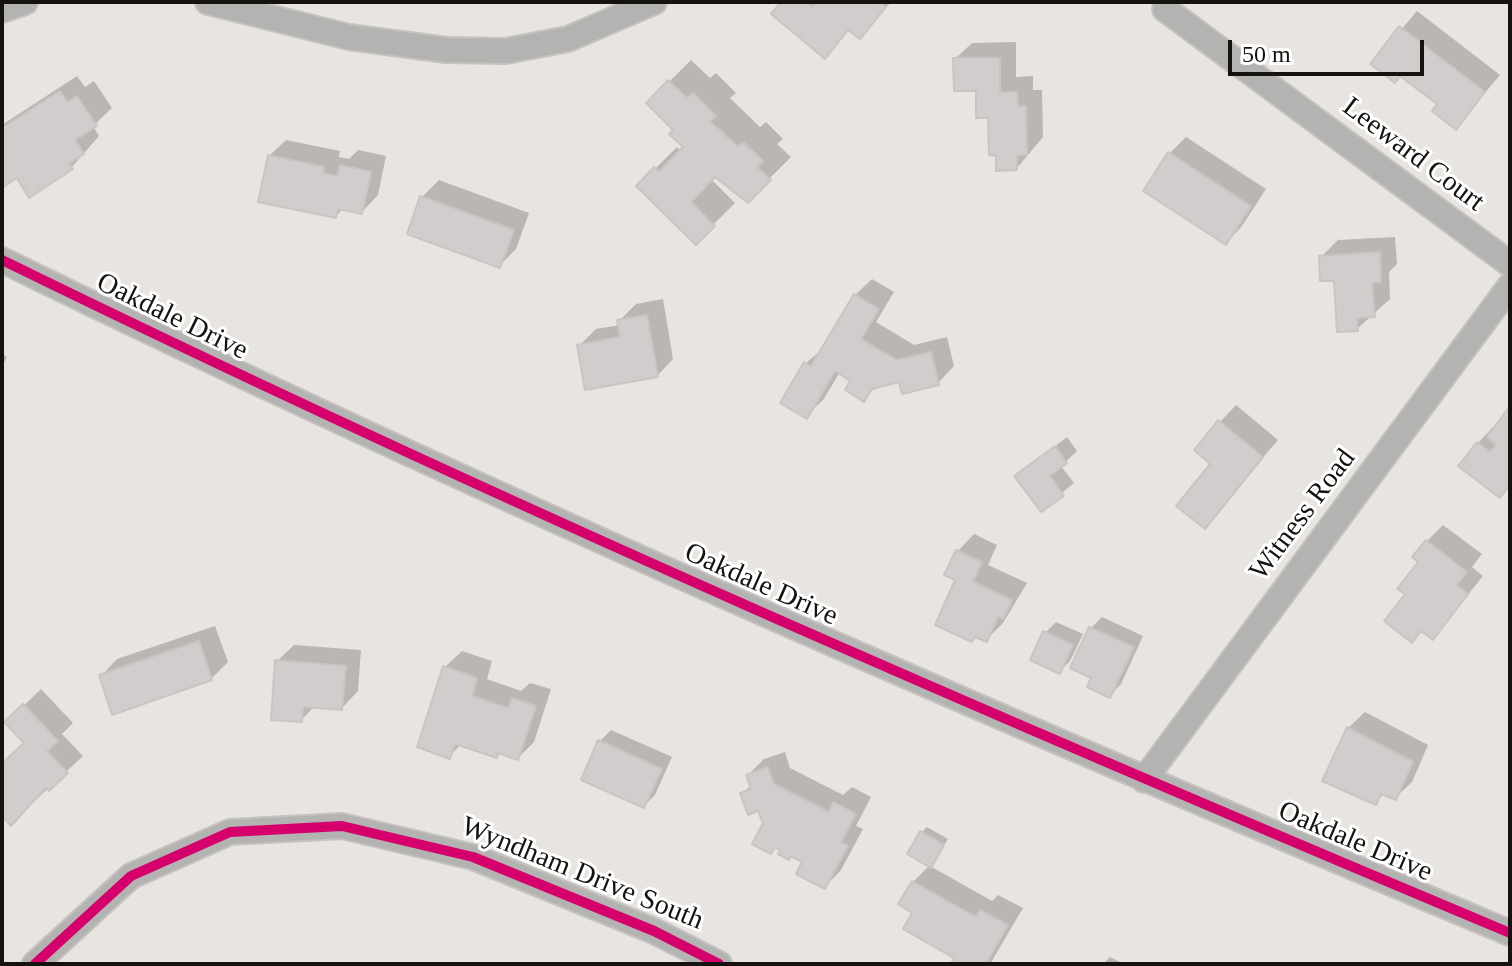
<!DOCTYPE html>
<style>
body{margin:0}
#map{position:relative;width:1512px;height:966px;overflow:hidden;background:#e8e4e0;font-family:Georgia,serif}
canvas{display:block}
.frame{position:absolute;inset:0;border:4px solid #151210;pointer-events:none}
.scale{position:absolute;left:1228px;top:40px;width:196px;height:36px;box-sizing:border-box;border:4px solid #151210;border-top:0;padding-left:10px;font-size:24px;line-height:28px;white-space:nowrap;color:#151210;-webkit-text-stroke:6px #fff;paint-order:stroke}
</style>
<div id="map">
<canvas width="1512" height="966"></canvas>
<div class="frame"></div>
<div class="scale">50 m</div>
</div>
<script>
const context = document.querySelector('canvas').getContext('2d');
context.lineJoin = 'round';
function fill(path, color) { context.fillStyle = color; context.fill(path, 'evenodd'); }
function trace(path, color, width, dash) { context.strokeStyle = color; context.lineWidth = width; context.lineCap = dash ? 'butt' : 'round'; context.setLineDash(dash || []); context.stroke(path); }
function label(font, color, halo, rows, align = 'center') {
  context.font = font + ' Georgia,serif'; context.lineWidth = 6; context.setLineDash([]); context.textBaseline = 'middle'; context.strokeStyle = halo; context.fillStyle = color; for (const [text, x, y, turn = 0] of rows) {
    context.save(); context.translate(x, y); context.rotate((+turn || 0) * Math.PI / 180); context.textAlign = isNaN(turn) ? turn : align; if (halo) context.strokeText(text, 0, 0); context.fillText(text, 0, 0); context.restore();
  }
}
const shadow = new Path2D(`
 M783,2H891L860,36L850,29L825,56Z
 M1417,11L1500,75L1456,127L1440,104L1401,74L1373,63Z
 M1016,42V77L1033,76V90H1042L1043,137L1017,168L978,89L955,59L972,43Z
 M691,60L710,78L716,73L736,93L730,98L760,127L766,122L783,139L777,144L791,157L748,200L715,175L711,179L735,203L696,242L638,186L677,147L681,151L686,147L676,130L648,103Z
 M77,76L85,87L94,81L112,108L93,126L99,136L71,168L17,176L2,185V125Z
 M1186,137L1266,189L1242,226L1226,243L1146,190L1170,153Z
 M286,140L340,151L339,157L349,159L358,150L386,156L378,195L362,212L344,208L336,216L269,156Z
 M439,180L529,213L516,249L499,266L409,233L422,197Z
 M1395,237L1397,264L1389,272L1390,299L1357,329L1336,279L1321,257L1338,240Z
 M872,279L894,292L876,322L914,345L947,337L954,366L938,383L900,380L878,385L864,399L853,380L840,372L823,400L806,416V363L824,348L855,295Z
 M663,299L673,359L657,376L579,346L596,329L620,325L619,321L636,304Z
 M2,354L7,357L2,367Z
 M1236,405L1278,440L1204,526L1220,422Z
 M1510,409V485L1500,495L1478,443Z
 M1067,437L1077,451L1061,466L1074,483L1041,510L1017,476Z
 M1443,525L1482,554L1472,567L1483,576L1433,638L1422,630L1412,640L1408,594L1427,541Z
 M974,534L997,545L988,565L1027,583L1003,623L986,640L958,579L947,574L958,551Z
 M1102,617L1143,636L1121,684L1110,695L1094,677L1073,667L1091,628Z
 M1056,622L1083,634L1070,661L1059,672L1045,633Z
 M215,626L228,662L211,679L101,676L117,659Z
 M294,645L361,650L358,691L342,708L315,706L301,720L277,661Z
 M462,651L492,661L487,679L521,691L530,683L551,689L534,742L518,758L500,752L496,756L461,744L450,756L445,667Z
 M41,689L73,723L62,734L83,756L11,823L2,814V765L26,742L7,722Z
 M1365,712L1428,745L1412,782L1395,798L1385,793L1375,803L1348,728Z
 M611,730L672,757L655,795L644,806L600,741Z
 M785,752L790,768L843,795L852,787L871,797L856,826L863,829L841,870L825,887L805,861L777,846L771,851L759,808L742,794L751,785L748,775L764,759Z
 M927,827L948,839L930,866L992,901L998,895L1023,908L990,964H954L957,957L915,912L913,882L930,865L922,832Z
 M1110,957L1124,964H1103Z`);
const building = new Path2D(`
 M781,2H806L812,7L817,2H880L886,7L860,39L848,30L825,59L771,14Z
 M1399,26L1485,92L1456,130L1432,111L1437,104L1400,76L1395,83L1370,64Z
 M953,58H1000V92H1017L1018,106H1026L1027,155H1017V170L996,171V156L989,155L988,118H976V91H954Z
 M668,80L687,98L693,93L716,116L710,121L738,147L743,142L763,161L757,167L771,180L748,203L715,177L691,202L715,226L696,245L636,186L654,167L659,172L683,147L669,134L673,130L646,103Z
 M60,91L67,102L77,96L97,126L75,140L84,154L69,164L73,169L29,198L17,178L2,188V128Z
 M1168,152L1251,206L1226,245L1143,191Z
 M268,155L324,167L323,173L337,176L340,165L371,172L362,214L338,209L336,218L258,202Z
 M420,196L514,230L500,268L407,234Z
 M1380,252L1381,282L1372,283L1375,317L1357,318L1358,331L1337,332L1334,281H1320L1319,256Z
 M854,294L879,309L861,339L897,360L931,352L939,385L902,394L899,382L872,389L864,402L845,390L850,381L835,371L807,419L780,403L804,362L811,366Z
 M647,315L658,377L585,390L577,345L620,337L617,320Z
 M1510,406V485L1500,498L1458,466L1477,442L1490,452L1496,445L1487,437Z
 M1218,420L1263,457L1205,529L1176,506L1210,464L1194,450Z
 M1055,446L1067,463L1050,476L1064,496L1041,512L1014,476Z
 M1426,540L1467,572L1457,585L1468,594L1433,640L1421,631L1412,643L1384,621L1405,594L1397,589L1418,562L1412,557Z
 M956,550L982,562L973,582L1012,600L1003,619L998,616L987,642L975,637L972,642L935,625L955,580L944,575Z
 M1089,627L1134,647L1110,698L1087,687L1091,678L1070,668Z
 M1043,631L1073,645L1060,674L1030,660Z
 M199,641L212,680L112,715L99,675Z
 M275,660L346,666L342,710L303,707L302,722L271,720Z
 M443,666L477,678L472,696L508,708L512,698L536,706L518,760L498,753L497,758L455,744L450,759L417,747Z
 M23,704L58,741L47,751L68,773L49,791L46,787L11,826L2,816V763L24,743L4,722Z
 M1347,727L1413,762L1396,800L1381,794L1376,805L1322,781Z
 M598,740L662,769L644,808L581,780Z
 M768,767L774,784L829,812L833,802L856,814L841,842L848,846L825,889L796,874L802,862L791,856L789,860L778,854L780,850L775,847L771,854L752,844L763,823L758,811L748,815L740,793L751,789L746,775Z
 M920,831L944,845L931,868L907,854Z
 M912,881L976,917L980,910L1008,925L986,964H951L954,958L903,929L912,913L898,904Z`);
const street = new Path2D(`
 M208,2L349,37L446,50L506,51L568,39L654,2
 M1165,9L1510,264
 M2,10L25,2
 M2,260C496,502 1002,720 1510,933
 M1144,780L1510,286
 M35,964L131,876L230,832L342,826L473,857L654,931L719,964`);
const cycleway = new Path2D(`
 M2,260C496,502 1002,720 1510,933
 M35,964L131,876L230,832L342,826L473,857L654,931L719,964`);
const streetNames = [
 ["Leeward Court",1413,155,37],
 ["Oakdale Drive",172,317,26],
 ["Witness Road",1303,515,-53],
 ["Oakdale Drive",761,585,24],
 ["Oakdale Drive",1355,842,23],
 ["Wyndham Drive South",582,874,22]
];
fill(shadow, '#0003');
fill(building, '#d1cdcc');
trace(building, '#c9c5c4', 2);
trace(street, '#c5c2c0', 28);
trace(street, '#b3b4b1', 24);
trace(cycleway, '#d6006c', 10);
label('28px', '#151210', '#fff', streetNames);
</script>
